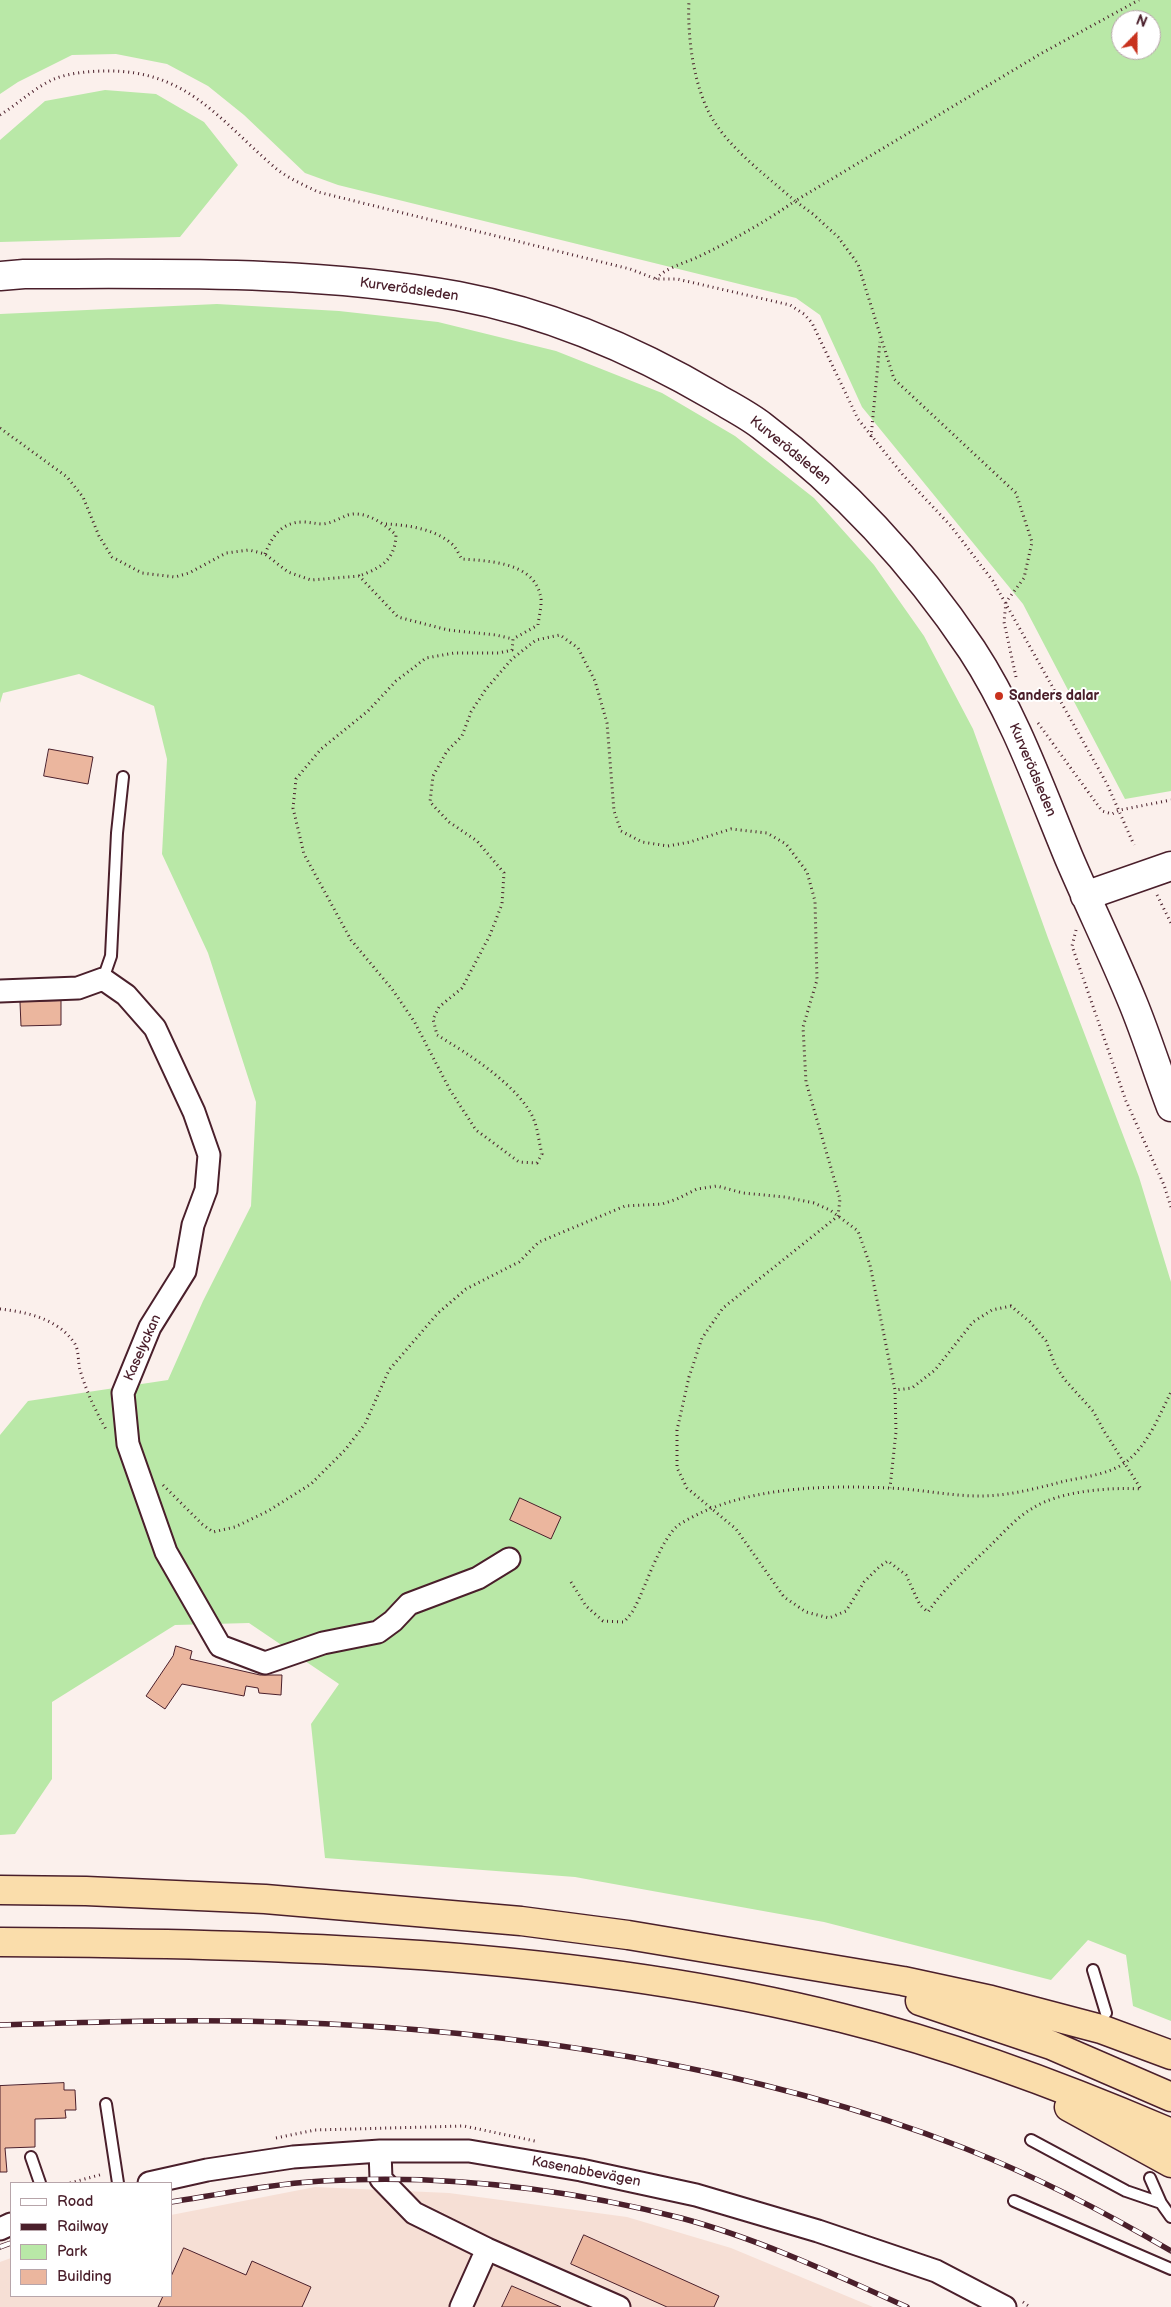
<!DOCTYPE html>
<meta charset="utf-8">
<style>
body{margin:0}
#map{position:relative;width:1171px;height:2307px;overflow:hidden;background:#fbf0ec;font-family:"Balsamiq Sans",sans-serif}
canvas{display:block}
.legend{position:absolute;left:10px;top:2182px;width:162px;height:115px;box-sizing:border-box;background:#fff;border:1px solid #b7a5aa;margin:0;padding:6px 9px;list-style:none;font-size:15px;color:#4a1f2b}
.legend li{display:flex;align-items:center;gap:10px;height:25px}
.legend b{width:25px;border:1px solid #b7a5aa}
.north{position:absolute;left:1111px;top:10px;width:50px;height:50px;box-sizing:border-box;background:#fff;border:1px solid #b7a5aa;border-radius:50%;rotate:22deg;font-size:14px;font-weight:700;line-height:20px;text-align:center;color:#4a1f2b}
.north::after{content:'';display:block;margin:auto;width:18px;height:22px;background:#c8321e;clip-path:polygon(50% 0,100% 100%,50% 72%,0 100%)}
</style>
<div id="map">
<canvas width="1171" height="2307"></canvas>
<ul class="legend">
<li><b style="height:6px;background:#fff"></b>Road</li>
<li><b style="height:6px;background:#4a1f2b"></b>Railway</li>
<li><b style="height:14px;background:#b9e8a7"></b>Park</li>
<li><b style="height:14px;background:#ebb69e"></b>Building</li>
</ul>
<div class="north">N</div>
</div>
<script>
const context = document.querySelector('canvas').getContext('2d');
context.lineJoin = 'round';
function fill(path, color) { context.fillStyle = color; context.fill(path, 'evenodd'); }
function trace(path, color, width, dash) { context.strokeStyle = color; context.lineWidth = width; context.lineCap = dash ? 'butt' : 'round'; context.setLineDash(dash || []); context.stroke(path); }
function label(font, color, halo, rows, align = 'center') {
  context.font = font + ' "Balsamiq Sans",sans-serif'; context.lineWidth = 4; context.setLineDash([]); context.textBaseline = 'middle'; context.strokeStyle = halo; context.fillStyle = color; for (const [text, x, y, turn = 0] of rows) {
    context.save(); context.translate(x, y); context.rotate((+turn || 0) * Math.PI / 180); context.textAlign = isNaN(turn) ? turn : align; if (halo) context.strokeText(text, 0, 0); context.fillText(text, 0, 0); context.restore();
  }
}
const built = new Path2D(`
 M315,2187L449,2193L627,2217L731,2248L873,2307H0V2262L11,2258V2296H171V2215Z`);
const green = new Path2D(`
 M0,0H1171V791L1125,799L1023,604L862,407L820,315L796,298L338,185L305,173L244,115L208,86L167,64L116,54L72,55L18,82L0,94ZM1121,20H1151V50H1121Z
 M105,90L156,94L204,122L238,165L180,237L0,242V140L45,101Z
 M217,304L339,311L438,322L556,351L662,393L735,436L814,498L874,565L924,636L973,729L1048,938L1139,1177L1171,1282V2021L1133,2006L1126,1955L1088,1940L1051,1980L824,1922L575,1877L325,1858L311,1724L339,1684L249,1623L175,1625L52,1702V1779L15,1834L0,1835V1435L28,1401L168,1380L203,1301L251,1206L256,1102L208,953L162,854L167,759L154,706L79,674L3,693L0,703V314Z`);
const building = new Path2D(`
 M1030,692L1034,698L1030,700L1027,694Z
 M49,749L93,757L88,784L44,776Z
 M61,1001V1025L21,1026L20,1002Z
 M520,1498L561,1517L551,1539L510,1520Z
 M176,1646L192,1651L190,1659L260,1675H282L281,1695L259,1693L258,1688L246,1686L244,1696L182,1684L165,1709L146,1696L173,1656Z
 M64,2083V2090H75L76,2110H65L66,2118L35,2119V2147L5,2148L7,2172H0V2086Z
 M584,2235L719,2296L714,2307H667L571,2264Z
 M184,2248L246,2275L252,2261L311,2287L302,2307H158L163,2296H171V2277Z
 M512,2286L561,2307H502Z`);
const path = new Path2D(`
 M0,115C18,104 34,88 54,79C69,73 89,71 106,71C186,70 218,118 272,165C285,177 302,184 318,192L630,269L656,279H677L790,305L804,314L812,323L858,419L903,475L950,525L993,581L1107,784L1134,845
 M656,279C666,267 686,263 700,256C733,240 765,222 795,201C768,177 735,153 715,123C694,91 687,38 689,0
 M0,428L67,477L83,497L99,536L112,557L142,573L175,577L189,573L226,553L249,550L265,554L288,572L311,580L359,576L398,617L448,630L496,635L513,639L512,650L499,653H454L426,658L396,681L368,711L321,749L296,779L293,808L304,854L351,940L392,989L414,1021L450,1090L476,1130L519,1162L537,1163L542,1154C539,1143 538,1130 534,1120C521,1087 467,1053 437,1035L433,1019L439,1007L462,988L490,935L502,904L504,873L477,841L449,822L430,802L433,776L447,751L462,736L471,712L486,689L512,659L536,640L560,635L578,648L595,681L607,723L614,811L621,831L642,842L668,846L690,842L731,829L767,833L786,844L807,872L815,901L817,980L803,1027L806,1082L840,1199L838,1216L723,1308L702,1338L689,1377L677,1430V1468L687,1488L736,1529L784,1597L806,1612L829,1618L846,1611L864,1582L879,1567L888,1561L906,1575L920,1605L928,1612C945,1587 968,1567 990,1546C1003,1533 1017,1517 1033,1508C1059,1491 1111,1487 1141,1489L1104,1431L1093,1411L1065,1380L1055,1365L1046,1341L1030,1322L1011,1306L992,1310L973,1322L935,1370L912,1388L895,1390
 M871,437L880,342
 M386,524C408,525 436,529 453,545C457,549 459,555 462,559C488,561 532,562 540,594C543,602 539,616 538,625L513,639
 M265,554C272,536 282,522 303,522C310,522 316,524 323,524C332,523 340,518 348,515C365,510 385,524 396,535C395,560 381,568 359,576
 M1016,677L1004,622L1006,602L1024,578L1032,542L1016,493L894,379L858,264L838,237L813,214L795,201L1042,53L1139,0
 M1038,723L1102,811L1112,814L1120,810L1171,800
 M1157,895L1171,923
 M1076,930L1072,946L1126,1101L1164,1185L1171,1207
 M0,1309C27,1312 59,1319 75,1344C79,1351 78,1363 80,1370C87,1393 95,1410 107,1431
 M163,1485L202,1524L213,1532L235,1527L268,1511L311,1484L345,1450L365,1424L389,1370L438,1313L466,1289L519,1262L539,1242L625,1206L662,1204L677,1199L697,1189L717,1186L743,1193L785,1197L814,1203L830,1210L858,1231L870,1265L895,1390L896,1432L890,1488
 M571,1582L586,1606L603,1621L624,1622C628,1617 633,1612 635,1607C646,1586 661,1537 680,1524C740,1487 820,1485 889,1488C919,1489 950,1496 980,1496C1009,1496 1038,1488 1065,1481C1085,1477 1110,1474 1126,1462C1148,1445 1159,1416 1171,1392
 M276,2138L315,2130L464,2126L535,2141
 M70,2183L103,2174
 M1023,2302L1030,2307`);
const lane = new Path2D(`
 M103,979L111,956L117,833L123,777
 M1093,1970L1106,2013
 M106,2104L118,2183
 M1031,2140L1126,2191L1161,2203
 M31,2157L40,2183
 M1150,2178L1161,2203L1171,2217
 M1014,2201L1171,2269`);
const street = new Path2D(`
 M0,991L78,988L103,979L126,995L155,1028L194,1112L209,1155L206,1190L193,1225L185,1271L150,1327L123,1393L128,1444L166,1552L220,1646L265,1663L323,1643L378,1632L393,1621L409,1604L478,1578L509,1559
 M380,2151L381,2179L414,2213L487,2249L619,2307
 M149,2183L207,2170L293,2157L380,2151H469L581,2170L696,2195L818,2231L936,2271L1005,2307
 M0,2229L11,2224
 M461,2307L487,2249`);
const secondary = new Path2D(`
 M0,276L24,274C169,274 315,270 458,296C549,313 635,350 715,397C730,406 748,415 762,426C844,488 915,565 972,650C1014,714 1040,788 1069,858C1090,907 1113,954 1133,1003C1147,1037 1158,1073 1171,1107
 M1085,896L1171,866`);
const highway = new Path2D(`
 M0,1890L86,1891L265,1899L521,1921L628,1935L903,1981L991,2000L1101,2029L1171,2055
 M0,1942C279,1944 570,1950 842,2018C955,2046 1064,2087 1171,2133
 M920,2001L1051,2045L1171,2097
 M1069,2107L1171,2163`);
const rail = new Path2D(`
 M0,2025C93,2022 186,2019 280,2022C507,2029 752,2065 964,2148C1035,2176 1105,2212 1171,2251
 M171,2202C221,2194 272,2184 322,2181C441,2174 565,2188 681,2218C759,2239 834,2274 907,2307
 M0,2247L11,2243`);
const markers = [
 [999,696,5,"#c8321e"]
];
const streetNames = [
 ["Kurverödsleden",409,290,8],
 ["Kurverödsleden",790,451,39],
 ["Kurverödsleden",1032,770,67],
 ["Kaselyckan",143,1348,-66],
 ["Kasenabbevägen",586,2172,11]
];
const poiNames = [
 ["Sanders dalar",1009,696]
];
fill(built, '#f6dfd5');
fill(green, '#b9e8a7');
fill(building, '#ebb69e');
trace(building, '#4a1f2b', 1);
trace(lane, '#4a1f2b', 14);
trace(street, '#4a1f2b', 25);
trace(secondary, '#4a1f2b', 31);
trace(highway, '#4a1f2b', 31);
trace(path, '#4a1f2b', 3, [1, 4]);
trace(lane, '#fff', 10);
trace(street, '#fff', 21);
trace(secondary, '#fff', 28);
trace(highway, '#faddab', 28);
trace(rail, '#4a1f2b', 5.5);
trace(rail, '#fff', 4, [11]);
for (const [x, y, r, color] of markers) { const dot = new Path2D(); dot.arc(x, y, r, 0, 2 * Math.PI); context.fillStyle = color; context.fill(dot); trace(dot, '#fff', 2); }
label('14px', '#4a1f2b', '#fff', streetNames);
label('bold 14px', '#4a1f2b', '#fff', poiNames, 'left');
</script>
